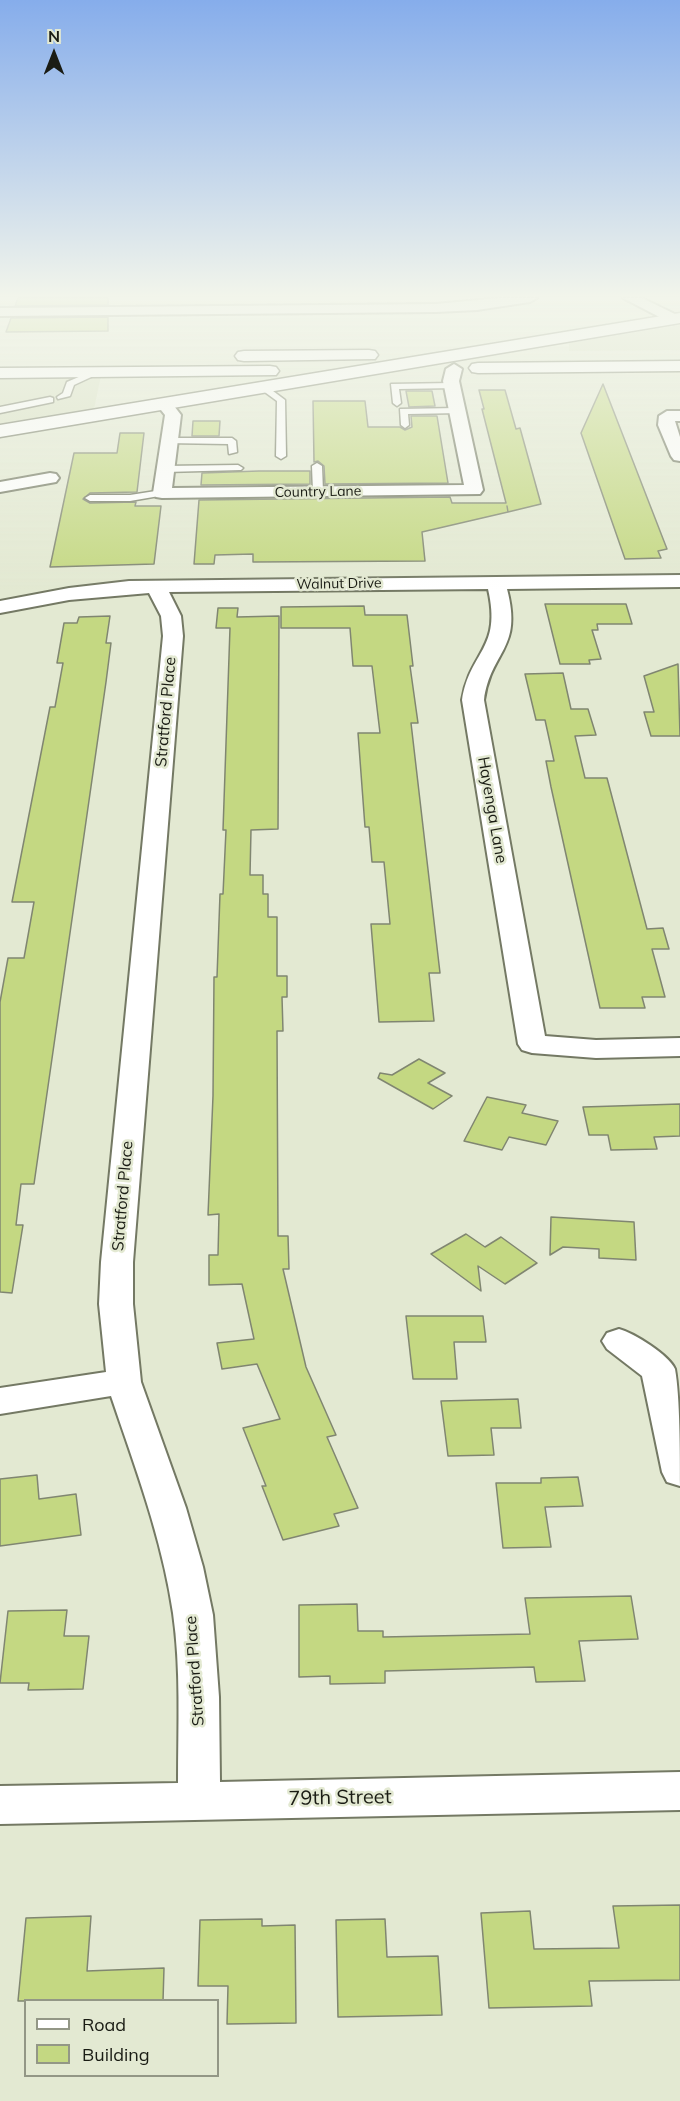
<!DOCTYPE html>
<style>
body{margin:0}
#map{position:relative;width:680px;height:2101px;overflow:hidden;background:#e3e9d2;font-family:Mulish,sans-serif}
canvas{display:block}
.legend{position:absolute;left:24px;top:1999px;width:195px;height:78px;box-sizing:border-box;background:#e3e9d2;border:2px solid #939786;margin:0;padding:8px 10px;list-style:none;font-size:18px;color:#1a1c14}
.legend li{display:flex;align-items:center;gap:12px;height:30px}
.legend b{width:30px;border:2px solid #939786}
.north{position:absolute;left:24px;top:24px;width:60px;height:60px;-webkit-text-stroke:4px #e3e9d2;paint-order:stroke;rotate:0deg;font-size:16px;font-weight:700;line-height:24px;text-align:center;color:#1a1c14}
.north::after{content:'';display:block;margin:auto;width:21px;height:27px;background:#1a1c14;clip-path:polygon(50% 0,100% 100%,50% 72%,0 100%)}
</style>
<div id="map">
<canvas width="680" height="2101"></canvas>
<ul class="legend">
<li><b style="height:8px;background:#fff"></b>Road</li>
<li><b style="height:16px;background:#c4d882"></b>Building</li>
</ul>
<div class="north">N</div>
</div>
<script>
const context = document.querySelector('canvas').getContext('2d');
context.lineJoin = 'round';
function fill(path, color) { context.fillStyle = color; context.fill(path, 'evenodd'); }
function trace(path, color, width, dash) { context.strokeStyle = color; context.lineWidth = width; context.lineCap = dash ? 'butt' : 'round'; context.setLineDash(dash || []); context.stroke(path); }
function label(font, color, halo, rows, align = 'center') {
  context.font = font + ' Mulish,sans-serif'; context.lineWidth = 5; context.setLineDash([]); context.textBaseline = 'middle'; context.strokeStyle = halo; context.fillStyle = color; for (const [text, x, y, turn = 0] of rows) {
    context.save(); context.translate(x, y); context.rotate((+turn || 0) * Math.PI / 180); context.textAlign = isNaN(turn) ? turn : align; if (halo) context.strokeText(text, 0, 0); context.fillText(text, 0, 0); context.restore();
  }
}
const built = new Path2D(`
 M680,325V350L569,351V343Z
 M101,376L94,409L0,424V377Z`);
const building = new Path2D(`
 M18,298H108V305L15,306Z
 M108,317V331L6,332L11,318Z
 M603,384L667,549L658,551L661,558L625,559L581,433Z
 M479,390H505L516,429L520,428L541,504L508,512L507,506L508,512L422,532L425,561L253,562V554L215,555L214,564H194L199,500L450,497L452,503H506L482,409H484Z
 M406,391H432L435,406L409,407Z
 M313,401H365L368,427H400L405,430L412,427L411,416H437L448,483L325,484L324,466L318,461L314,462Z
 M193,421H220L219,436H192Z
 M120,433H144L137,492L90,493L83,499L90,503L136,502L135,506H161L154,564L50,567L74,453H117Z
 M259,471H310V484L201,485L202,473Z
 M545,604H626L632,624H597L598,630H592L601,659L589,660L590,664H560Z
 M364,606L365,615H407L413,666H410L418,723H411L440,973H429L434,1021L379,1022L371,924H390L384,862H372L369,827H365L358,733H380L372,666H353L350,628H281V607Z
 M218,608H238L237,617L279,616L278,829L251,830L250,875H263V894H268V917H277V976H287V997H282L283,1031H277L278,1236H288L289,1269H283L306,1367L336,1435L327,1437L358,1508L334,1514L339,1526L283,1540L262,1486H266L243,1428L280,1419L257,1364L222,1369L217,1343L254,1339L242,1284L209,1285V1255H218L219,1214L208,1215L213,1096L214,977H217L220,894H223L226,830H223L230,628H216Z
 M110,616L106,643H111L106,682L34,1184H21L16,1225H23L12,1293L0,1292V1002L8,958H24L34,902H12L50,707H55L63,663H57L64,623H77L79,617Z
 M678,664L680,736H651L644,712H654L644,676Z
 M563,673L571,709H588L596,735L575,736L585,778H607L647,929L663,928L669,949H652L665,997H642L645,1008H600L551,787L546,761H554L545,720H536L525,674Z
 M419,1059L445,1073L428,1083L452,1096L433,1109L378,1078L380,1073L392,1075Z
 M487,1097L526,1105L522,1113L558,1121L546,1145L509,1137L502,1150L464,1141Z
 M680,1104V1136L654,1137L657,1149L611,1150L608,1135H589L583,1107Z
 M551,1217L634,1222L636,1260L599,1258V1249L563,1247L550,1255Z
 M466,1234L485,1247L501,1237L537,1263L505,1284L478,1266L481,1291L431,1254Z
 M406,1316H483L486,1342H454L457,1379H413Z
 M518,1399L521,1428H491L494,1455L448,1456L441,1401Z
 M37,1475L39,1499L76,1494L81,1535L0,1546V1479Z
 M578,1477L583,1506L545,1507L551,1547L503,1548L496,1483H541V1478Z
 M631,1596L638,1639L579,1641L585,1681L536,1682L534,1667L385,1671V1683L330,1684V1676L299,1677V1605L357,1604L358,1631H383V1637L530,1634L525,1598Z
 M67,1610L64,1636H89L83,1689L28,1690L29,1683H0L8,1611Z
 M680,1905V1980L589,1981L592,2006L489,2008L481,1913L530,1911L534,1949L619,1948L613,1906Z
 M91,1916L87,1971L164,1968L163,2001H18L26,1918Z
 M262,1919V1926L295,1925L296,2023L227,2024L228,1986H198L200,1920Z
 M385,1919L387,1957L438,1956L442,2015L338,2017L336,1920Z`);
const service = new Path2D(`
 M95,370L102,372L74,385L70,396L58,399L57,397L63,393L67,382Z
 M452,383L455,384V388L399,389L401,403L397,406L393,403L391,384Z
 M265,385L285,400L286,456L281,459L276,456L277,401L262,390V386Z
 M50,397L53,398V402L0,413V407Z
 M457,408L460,409V413L408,414L409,425L405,428L401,425L400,409Z
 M169,438H232L236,441L237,452L229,454L228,444L166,443L165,441Z
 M317,463L322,466L323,492L318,495L313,492L312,466Z
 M238,465L243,468L241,470L165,472L160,469L165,466Z
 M162,490L167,493L165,495L130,501H90L85,498L90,495H130Z`);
const minor = new Path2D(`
 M499,298H537L530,302L477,310L436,312L0,316V308L436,304Z
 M623,298H642L679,316L680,321L674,323L669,322Z
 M454,364L462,369L459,381L483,490L480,494L162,498L156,497L153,493L165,415L157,405L165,400L171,402L181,415L172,488L464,485L443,381L446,369Z
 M667,411H680V421H675L680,437V461L674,460L671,456L658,425L659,416Z
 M50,473L56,474L59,478L56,482L0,492V482Z
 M680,575V587L507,589C523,650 491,650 484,700L545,1036L596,1040L680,1038V1056L596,1058L532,1053L522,1050L518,1044L462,700C470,650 502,650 488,589L169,592L181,616L183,636L133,1262V1304L141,1382L186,1508L203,1567L213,1615L219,1697L220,1782L680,1772V1810L0,1824V1786L178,1783C178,1726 181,1668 173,1613C162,1538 135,1467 111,1396L0,1414V1388L106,1372L99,1304L101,1262L163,636L161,616L149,593L69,600L0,613V601L69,588L129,581Z
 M619,1329C634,1333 669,1355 675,1369C680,1396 680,1455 680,1486L667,1482L662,1472L642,1376L607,1349L602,1341L607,1333Z`);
const secondary = new Path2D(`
 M680,313V323L0,437V425Z
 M369,350L375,351L378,355L375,359L244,361L238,360L235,356L238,352L244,351Z
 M680,361V371L478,373L472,372L469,368L472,364L478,363Z
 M270,366L276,367L279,371L276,375L0,378V368Z`);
const farStreetnames = [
 ["Country Lane",318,492,-1],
 ["Walnut Drive",339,584,-1]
];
const streetNames = [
 ["Stratford Place",166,712,-85],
 ["Hayenga Lane",492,810,80],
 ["Stratford Place",123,1196,-85],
 ["Stratford Place",195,1671,-94]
];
const nearStreetnames = [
 ["79th Street",340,1798,-1]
];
fill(built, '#d8e0c1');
fill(building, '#c4d882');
trace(building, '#808671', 1.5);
trace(service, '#747964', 3);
trace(minor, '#747964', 4);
trace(secondary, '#747964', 3);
fill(service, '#fff');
fill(minor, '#fff');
fill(secondary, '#fff');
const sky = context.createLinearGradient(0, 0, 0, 592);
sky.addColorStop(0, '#86adeb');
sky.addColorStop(0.5, '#f2f5eb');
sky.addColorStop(1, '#f2f5eb00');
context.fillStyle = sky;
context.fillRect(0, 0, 680, 592);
label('14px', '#1a1c14', '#e3e9d2', farStreetnames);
label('16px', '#1a1c14', '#e3e9d2', streetNames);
label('20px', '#1a1c14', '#e3e9d2', nearStreetnames);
</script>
